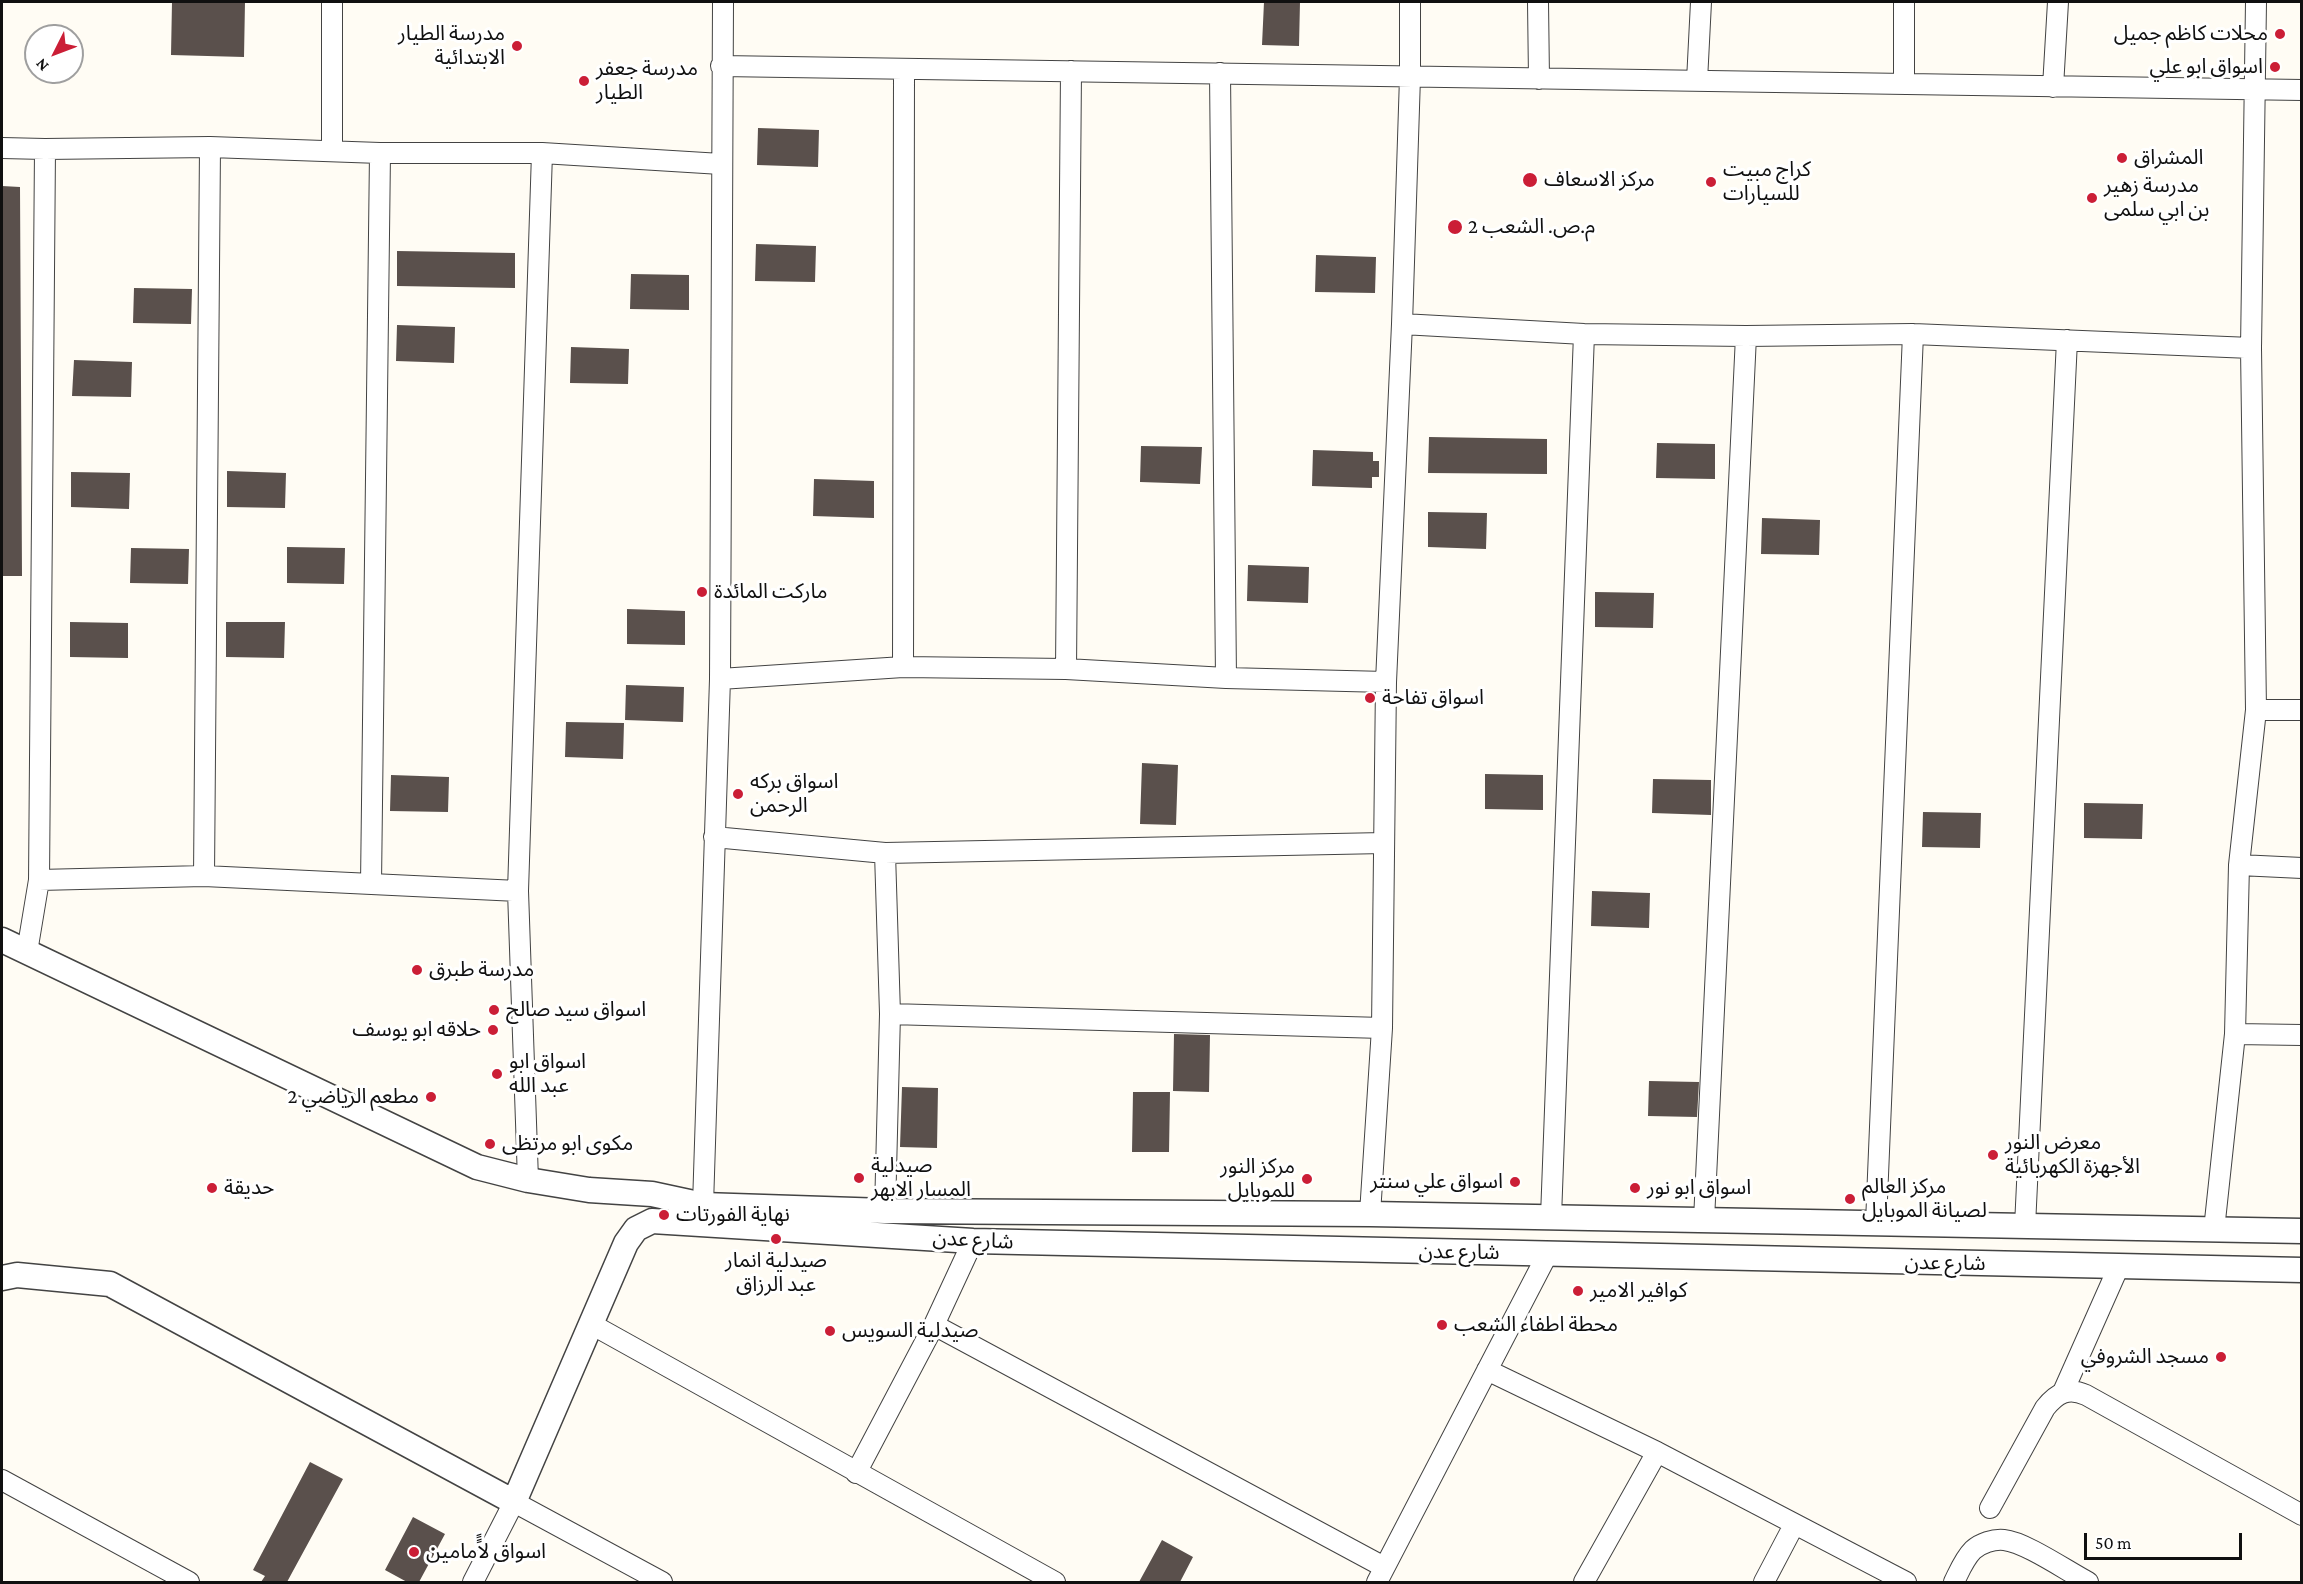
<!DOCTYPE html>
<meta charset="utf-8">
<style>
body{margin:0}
#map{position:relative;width:2303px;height:1584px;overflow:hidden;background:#fffcf4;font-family:"Crimson Pro",serif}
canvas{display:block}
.frame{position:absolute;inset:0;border:3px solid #101010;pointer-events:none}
.north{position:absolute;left:24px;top:24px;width:60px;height:60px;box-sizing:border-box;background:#fff;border:2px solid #9f9f9f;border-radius:50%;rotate:228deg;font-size:16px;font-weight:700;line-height:24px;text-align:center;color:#101010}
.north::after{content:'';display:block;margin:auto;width:21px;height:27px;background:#cb1e36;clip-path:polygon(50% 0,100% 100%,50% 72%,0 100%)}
.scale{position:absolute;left:2084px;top:1533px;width:158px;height:27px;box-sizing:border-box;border:3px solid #101010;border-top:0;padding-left:8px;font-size:18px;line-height:21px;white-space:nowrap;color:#101010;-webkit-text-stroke:4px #fff;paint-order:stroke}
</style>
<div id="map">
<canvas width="2303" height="1584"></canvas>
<div class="frame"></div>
<div class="north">N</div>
<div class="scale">50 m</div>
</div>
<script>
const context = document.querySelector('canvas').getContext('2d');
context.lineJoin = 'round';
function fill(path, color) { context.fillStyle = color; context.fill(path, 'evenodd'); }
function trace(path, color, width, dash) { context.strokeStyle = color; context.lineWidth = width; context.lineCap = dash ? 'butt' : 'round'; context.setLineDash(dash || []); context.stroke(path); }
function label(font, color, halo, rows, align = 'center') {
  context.font = font + ' "Crimson Pro","Noto Sans Arabic",serif'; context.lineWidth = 6; context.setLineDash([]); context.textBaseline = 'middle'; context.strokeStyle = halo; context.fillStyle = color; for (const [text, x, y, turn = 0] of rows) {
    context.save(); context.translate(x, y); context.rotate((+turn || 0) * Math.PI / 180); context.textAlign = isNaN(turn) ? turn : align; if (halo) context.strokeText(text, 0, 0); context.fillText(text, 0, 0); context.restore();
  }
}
const building = new Path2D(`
 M172,2H245L244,57L171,55Z
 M1264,2H1300L1299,46L1262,45Z
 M758,128L819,130L818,167L757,165Z
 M2,186L20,187L22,576H2Z
 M756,244L816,246L815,282L755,281Z
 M397,251L515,253V288L397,286Z
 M1316,255L1376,257L1375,293L1315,292Z
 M631,274L689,275V310L630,309Z
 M134,288L192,289L191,324L133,323Z
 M397,325L455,327L454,363L396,361Z
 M571,347L629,349L628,384L570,383Z
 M74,360L132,362L131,397L72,396Z
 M1429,437L1547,439V474L1428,473Z
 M1657,443L1715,444V479L1656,478Z
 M1141,446L1202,447L1200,484L1140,482Z
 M1313,450L1373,452V461H1379V477H1372V488L1312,486Z
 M227,471L286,473L285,508L227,507Z
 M71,472L130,473L129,509L71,507Z
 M814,479L874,481V518L813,516Z
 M1428,512L1487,513L1486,549L1428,547Z
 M1762,518L1820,520L1819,555L1761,554Z
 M287,547L345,548L344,584L287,583Z
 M131,548L189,549L188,584L130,583Z
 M1248,565L1309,567L1308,603L1247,601Z
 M1595,592L1654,593L1653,628L1595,627Z
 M627,609L685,611V645L627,644Z
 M70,622L128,623V658L70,657Z
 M226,622H285L284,658L226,657Z
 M626,685L684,687L683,722L625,720Z
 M566,722L624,723L623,759L565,757Z
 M1142,763L1178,765L1176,825L1140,824Z
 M1485,774L1543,775V810L1485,809Z
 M391,775L449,777L448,812L390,811Z
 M1653,779L1711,780V815L1652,813Z
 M2084,803L2143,804L2142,839L2084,838Z
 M1923,812L1981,813L1980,848L1922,847Z
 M1592,891L1650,893L1649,928L1591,926Z
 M1174,1034L1210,1035L1209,1092L1173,1091Z
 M1649,1081L1699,1082L1697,1117L1648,1116Z
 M902,1087L938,1088L937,1148L900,1147Z
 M1133,1092H1170L1169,1152H1132Z
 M310,1462L343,1479L287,1582H261L265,1576L253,1570Z
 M413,1517L445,1534L419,1582H407L385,1570Z
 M1162,1540L1193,1557L1180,1582H1139Z`);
const minor = new Path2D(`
 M1538,2L1539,79
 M721,66L2302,90
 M1220,73L1226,678
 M1697,81L1701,2
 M1904,84V2
 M2053,87L2058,2
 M2,148L45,149L210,147L380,153H542L721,164
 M332,150V2
 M1402,324L1584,334L1746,336L1913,334L2251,348
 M903,667L904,69
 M1066,669L1071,71
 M720,679L903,667L1066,669L1226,678L1386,682
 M2256,710H2302
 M714,837L885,853L1384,843
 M885,853L890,1014L885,1211
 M2239,865L2302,868
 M204,876L210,147
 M39,880L204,876L518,891
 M371,883L380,153
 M27,952L39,880L45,149
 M890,1014L1382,1028
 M2235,1034L2302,1035
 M528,1180L518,891L542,153
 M703,1205L720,679L723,2
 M1370,1214L1382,1028L1386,682L1402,324L1410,77V2
 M1551,1217L1584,334
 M1704,1220L1746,336
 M1876,1223L1913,334
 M2025,1226L2067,340
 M2214,1230L2235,1034L2239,865L2256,710L2251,348L2256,2
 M591,1324L1055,1582
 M934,1325L1384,1567
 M1487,1370L1657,1452L1906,1582
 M2063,1392L2119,1266
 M856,1473L934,1325L973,1241
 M2,1480L189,1582
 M1990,1508L2045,1408C2057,1393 2068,1387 2086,1395L2302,1515
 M473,1582L514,1502L662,1582
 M1377,1582L1547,1255
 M1584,1582L1657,1452
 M1764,1582L1794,1525
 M1954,1582C1959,1572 1964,1559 1973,1550C1981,1543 1993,1539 2004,1540C2025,1542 2067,1571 2088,1582`);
const tertiary = new Path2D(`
 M2,940L477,1167L528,1180L589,1190L652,1194L703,1205L885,1211L1370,1214L2302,1231
 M2,1278L17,1275L110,1284L514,1502L626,1243L636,1229L652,1221L973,1241L2302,1270`);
const markers = [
 [2280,34,6,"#cb1e36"],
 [517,46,6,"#cb1e36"],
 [2275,67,6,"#cb1e36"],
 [584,81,6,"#cb1e36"],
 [2122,158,6,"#cb1e36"],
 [1530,180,8,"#cb1e36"],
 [1711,182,6,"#cb1e36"],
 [2092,198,6,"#cb1e36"],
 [1455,227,8,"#cb1e36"],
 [702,592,6,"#cb1e36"],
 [1370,698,6,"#cb1e36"],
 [738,794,6,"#cb1e36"],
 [417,970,6,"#cb1e36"],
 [494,1010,6,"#cb1e36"],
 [493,1030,6,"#cb1e36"],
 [497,1074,6,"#cb1e36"],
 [431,1097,6,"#cb1e36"],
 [490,1144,6,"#cb1e36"],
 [1993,1155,6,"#cb1e36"],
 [859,1178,6,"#cb1e36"],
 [1307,1179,6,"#cb1e36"],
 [1515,1182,6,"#cb1e36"],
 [212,1188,6,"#cb1e36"],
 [1635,1188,6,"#cb1e36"],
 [1850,1199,6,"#cb1e36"],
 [664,1215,6,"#cb1e36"],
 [776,1239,6,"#cb1e36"],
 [1578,1291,6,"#cb1e36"],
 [1442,1325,6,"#cb1e36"],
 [830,1331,6,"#cb1e36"],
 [2221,1357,6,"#cb1e36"],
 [414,1552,6,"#cb1e36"]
];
const poiNames = [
 ["مدرسة الطيار",505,34,"right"],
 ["الابتدائية",505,58,"right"],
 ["محلات كاظم جميل",2268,34,"right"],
 ["اسواق ابو علي",2263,67,"right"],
 ["مدرسة جعفر",596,69],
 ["الطيار",596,93],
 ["المشراق",2134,158],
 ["كراج مبيت",1723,170],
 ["للسيارات",1723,194],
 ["مركز الاسعاف",1544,180],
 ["مدرسة زهير",2104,186],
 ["بن ابي سلمى",2104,210],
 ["م.ص. الشعب 2",1468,227],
 ["ماركت المائدة",714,592],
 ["اسواق تفاحة",1382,698],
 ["اسواق بركه",750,782],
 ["الرحمن",750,806],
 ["مدرسة طبرق",429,970],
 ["اسواق سيد صالح",506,1010],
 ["حلاقه ابو يوسف",481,1030,"right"],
 ["اسواق ابو",509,1062],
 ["عبد الله",509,1086],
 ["مطعم الرياضي 2",419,1097,"right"],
 ["معرض النور",2005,1143],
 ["الأجهزة الكهربائية",2005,1167],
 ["مكوى ابو مرتظى",502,1144],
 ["صيدلية",871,1166],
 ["المسار الابهر",871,1190],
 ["مركز النور",1295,1167,"right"],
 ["للموبايل",1295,1191,"right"],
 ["اسواق علي سنتر",1503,1182,"right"],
 ["مركز العالم",1862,1187],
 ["لصيانة الموبايل",1862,1211],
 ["حديقة",224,1188],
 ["اسواق ابو نور",1647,1188],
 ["نهاية الفورتات",676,1215],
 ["صيدلية انمار",776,1261,"center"],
 ["عبد الرزاق",776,1285,"center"],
 ["كوافير الامير",1590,1291],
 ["محطة اطفاء الشعب",1454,1325],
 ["صيدلية السويس",842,1331],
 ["مسجد الشروفي",2209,1357,"right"],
 ["اسواق لاًًمامين",426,1552]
];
const streetNames = [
 ["شارع عدن",973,1240,3],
 ["شارع عدن",1459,1252,1],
 ["شارع عدن",1945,1263,1]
];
fill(building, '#5a504c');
trace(minor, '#434343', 22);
trace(tertiary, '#434343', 27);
trace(minor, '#fff', 20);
trace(tertiary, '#fff', 24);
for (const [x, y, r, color] of markers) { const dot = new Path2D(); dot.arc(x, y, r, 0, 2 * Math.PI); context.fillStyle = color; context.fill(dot); trace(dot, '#fff', 2); }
label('21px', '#101010', '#fff', poiNames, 'left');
label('21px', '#101010', '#fff', streetNames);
</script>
